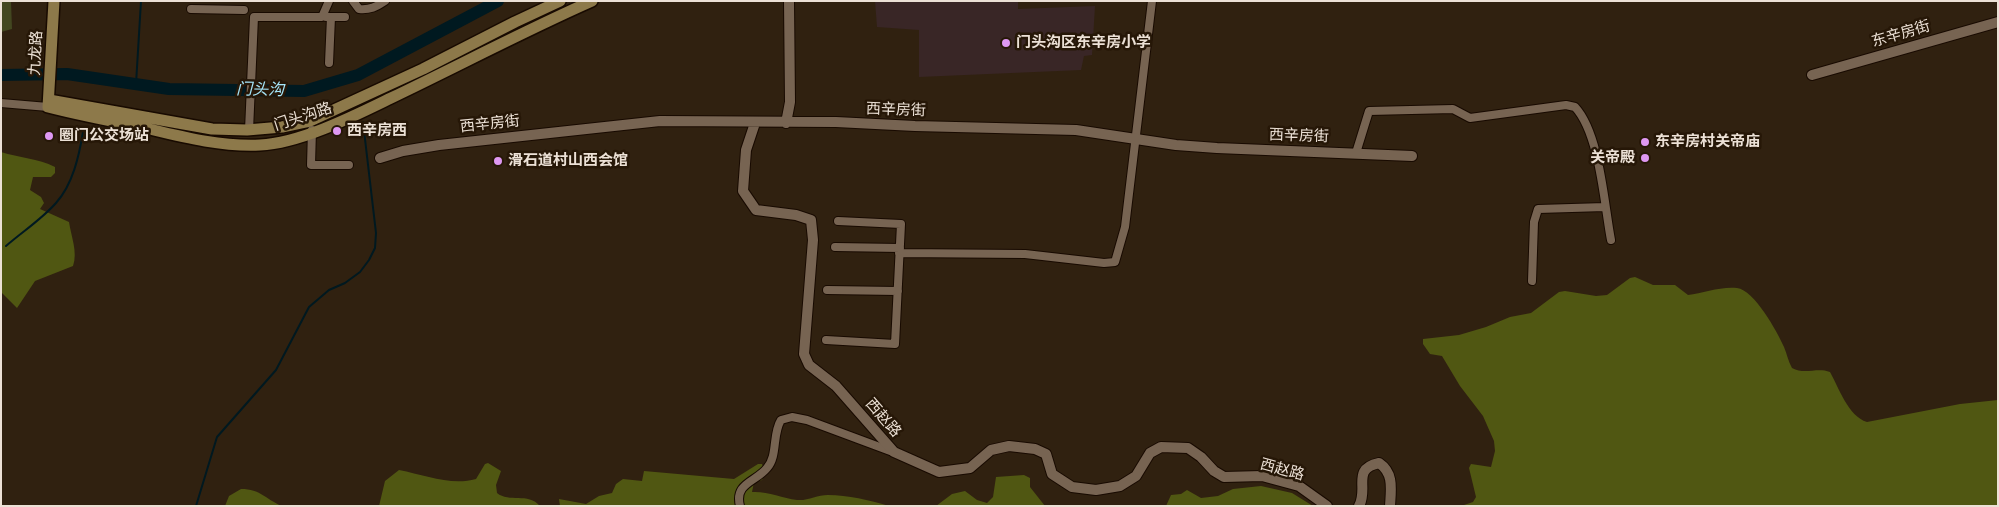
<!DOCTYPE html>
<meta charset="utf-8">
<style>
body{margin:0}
#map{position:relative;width:1999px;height:507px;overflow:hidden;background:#302110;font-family:"PT Sans",sans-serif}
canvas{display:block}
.frame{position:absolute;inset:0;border:2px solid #ece1d6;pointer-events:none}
</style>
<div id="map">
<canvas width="1999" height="507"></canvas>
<div class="frame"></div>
</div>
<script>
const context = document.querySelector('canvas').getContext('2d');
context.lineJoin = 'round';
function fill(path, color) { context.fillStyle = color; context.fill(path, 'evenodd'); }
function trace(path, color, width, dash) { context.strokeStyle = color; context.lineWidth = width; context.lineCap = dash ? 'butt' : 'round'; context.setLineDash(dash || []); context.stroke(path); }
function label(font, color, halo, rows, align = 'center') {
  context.font = font + ' "PT Sans","Noto Sans SC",sans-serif'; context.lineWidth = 5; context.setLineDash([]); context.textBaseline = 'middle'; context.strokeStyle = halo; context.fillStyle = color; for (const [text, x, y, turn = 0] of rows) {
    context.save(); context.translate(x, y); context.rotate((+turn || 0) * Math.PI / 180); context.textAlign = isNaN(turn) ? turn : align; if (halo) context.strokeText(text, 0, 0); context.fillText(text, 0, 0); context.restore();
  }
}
const education = new Path2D(`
 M875,1H1018V9L1095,6L1092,55L1084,56L1081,70L919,77V30L877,27Z`);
const green = new Path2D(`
 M1,1H11L12,29L1,32Z`);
const forest = new Path2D(`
 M1,152C19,158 38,158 55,167V173L51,177H33L30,190L41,197L44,203L40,209L69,222C71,236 78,252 73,266L35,281L17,308L1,292Z
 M1635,277L1653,285H1675L1688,295C1703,293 1722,286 1737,288C1754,290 1777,331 1784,347C1787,354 1788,361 1792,368C1805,375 1817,367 1830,372C1839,388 1848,416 1867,422L1960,404L1998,400V506H1461L1473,502L1476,497L1469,468L1471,464L1491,467L1495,451L1494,441L1483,416L1460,386L1442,356L1430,354L1423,344V339L1459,335L1486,327L1510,317L1531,313L1559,292L1565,291L1596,296L1607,295L1630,278Z
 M488,463L501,471L496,485L497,493C509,503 528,492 540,506H379L385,481L399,470C425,475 451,486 476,479L485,464Z
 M758,464H762L765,474L762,480L754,482L752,492C767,491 782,498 797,500C808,501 817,495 828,495C848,495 869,500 889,506H560L559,499L586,504L599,496L612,493L616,484L623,479L642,481L644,471L734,479Z
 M1024,475L1030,478V487L1045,506H936L952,494L965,491L977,500L987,503L993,497L996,477Z
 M1261,486L1292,493L1313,506H1166L1171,495L1181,494L1187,490L1201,498L1218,496L1233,489Z
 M241,489C261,489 265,499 282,506H225L229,496Z`);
const stream = new Path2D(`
 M136,84L141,1
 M6,246C22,232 42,219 56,203C73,184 79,156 83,132
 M196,506L217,437L276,370L309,307L329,290L345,283L360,272L369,260L375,248L376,233L363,122`);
const river = new Path2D(`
 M1,75L67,74L169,89L304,91L358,75L498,1`);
const minor = new Path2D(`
 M353,1L359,9C370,10 376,7 385,1
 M191,9L244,10
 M326,17H345
 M329,63L331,17
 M1,103L48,107
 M249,130L254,17H322L329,1
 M312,130L311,165H349
 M1356,153L1369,111L1453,109L1470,118L1566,105L1575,107C1600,134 1604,204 1611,240
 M835,247L900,248
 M899,253L1025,254L1104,263L1115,262L1125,227L1152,1
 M1532,281L1534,222L1538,209L1605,207
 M827,290L898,291
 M826,340L895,344L901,224L838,221
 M740,506C734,483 756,482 767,468C778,456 772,434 781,420L792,417L807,420L893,452`);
const tertiary = new Path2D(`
 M1812,75L1998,22
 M755,123L746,150L743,191L756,210L796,215L811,220L813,240L804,354L809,365L836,386L894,452L939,472L970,468L991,450L1009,446L1035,449L1046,454L1052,474L1072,487L1096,490L1120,486L1136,476L1150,453L1161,447L1188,448L1201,457L1214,471L1224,477L1262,476L1299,486L1327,506
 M786,123L790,102L789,1
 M380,158L403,151L439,145L660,121L836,122L915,126L1076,130L1176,145L1217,148L1412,156
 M1359,506C1369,488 1351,469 1379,463C1394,473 1391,489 1390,506`);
const secondary = new Path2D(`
 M54,1L48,107C79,115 110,121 141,127C179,136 220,147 260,145C301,143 354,116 391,98C458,66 524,31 592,1
 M49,100L212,129L247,130L282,127L310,121L423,69L515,22L560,1`);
const markers = [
 [1006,43,5,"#de98f2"],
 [337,131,5,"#de98f2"],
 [49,136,5,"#de98f2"],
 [1645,142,5,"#de98f2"],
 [1645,158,5,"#de98f2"],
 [498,161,5,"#de98f2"]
];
const streetNames = [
 ["东辛房街",1901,34,-16],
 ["九龙路",36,53,-87],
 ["西辛房街",896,110,2],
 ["门头沟路",303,117,-18],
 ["西辛房街",490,124,-6],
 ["西辛房街",1299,136,2],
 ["西赵路",883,418,49],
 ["西赵路",1282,470,15]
];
const poiNames = [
 ["门头沟区东辛房小学",1016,43],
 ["西辛房西",347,131],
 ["圈门公交场站",59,136],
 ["东辛房村关帝庙",1655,142],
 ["关帝殿",1635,158,"right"],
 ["滑石道村山西会馆",508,161]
];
const waterNames = [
 ["门头沟",260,90,1]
];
fill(education, '#392626');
fill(green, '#434720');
fill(forest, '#505712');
trace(stream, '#001920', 2);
trace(river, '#001920', 12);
trace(minor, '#180a00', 10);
trace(tertiary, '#180a00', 12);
trace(secondary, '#180a00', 14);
trace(minor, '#776452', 8);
trace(tertiary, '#776452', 10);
trace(secondary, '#8d794a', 11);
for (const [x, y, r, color] of markers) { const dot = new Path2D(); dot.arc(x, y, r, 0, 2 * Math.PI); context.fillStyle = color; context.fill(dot); trace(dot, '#261707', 2); }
label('15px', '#ece1d6', '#261707', streetNames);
label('bold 15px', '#ece1d6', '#261707', poiNames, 'left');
label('italic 16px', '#a5e6fa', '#261707', waterNames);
</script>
